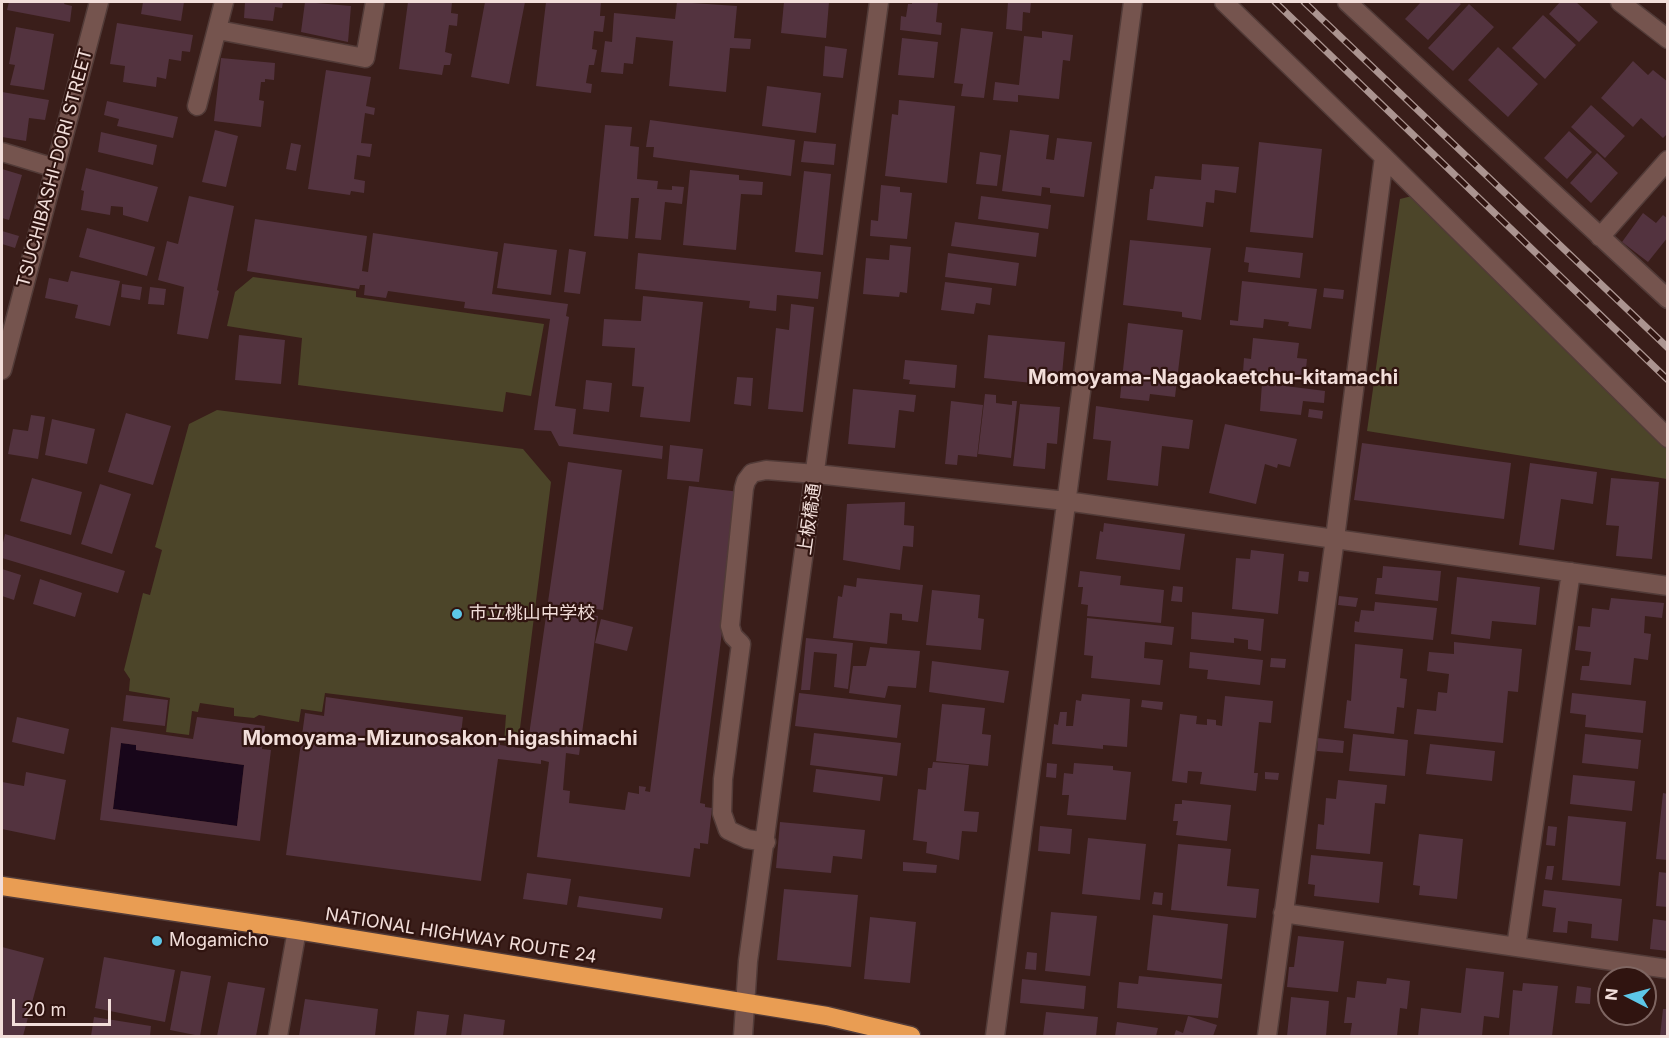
<!DOCTYPE html>
<meta charset="utf-8">
<style>
body{margin:0}
#map{position:relative;width:1669px;height:1038px;overflow:hidden;background:#3a1e1a;font-family:Inter,sans-serif}
canvas{display:block}
.frame{position:absolute;inset:0;border:3px solid #f2deda;pointer-events:none}
.north{position:absolute;left:1597px;top:966px;width:60px;height:60px;box-sizing:border-box;background:#301410;border:2px solid #7e6561;border-radius:50%;rotate:276deg;font-size:16px;font-weight:700;line-height:24px;text-align:center;color:#f2deda}
.north::after{content:'';display:block;margin:auto;width:21px;height:27px;background:#5dc7e8;clip-path:polygon(50% 0,100% 100%,50% 72%,0 100%)}
.scale{position:absolute;left:12px;top:999px;width:99px;height:27px;box-sizing:border-box;border:3px solid #f2deda;border-top:0;padding-left:8px;font-size:18px;line-height:21px;white-space:nowrap;color:#f2deda;-webkit-text-stroke:4px #301410;paint-order:stroke}
</style>
<div id="map">
<canvas width="1669" height="1038"></canvas>
<div class="frame"></div>
<div class="north">N</div>
<div class="scale">20 m</div>
</div>
<script>
const context = document.querySelector('canvas').getContext('2d');
context.lineJoin = 'round';
function fill(path, color) { context.fillStyle = color; context.fill(path, 'evenodd'); }
function trace(path, color, width, dash) { context.strokeStyle = color; context.lineWidth = width; context.lineCap = dash ? 'butt' : 'round'; context.setLineDash(dash || []); context.stroke(path); }
function label(font, color, halo, rows, align = 'center') {
  context.font = font + ' Inter,"Noto Sans JP",sans-serif'; context.lineWidth = 4.5; context.setLineDash([]); context.textBaseline = 'middle'; context.strokeStyle = halo; context.fillStyle = color; for (const [text, x, y, turn = 0] of rows) {
    context.save(); context.translate(x, y); context.rotate((+turn || 0) * Math.PI / 180); context.textAlign = isNaN(turn) ? turn : align; if (halo) context.strokeText(text, 0, 0); context.fillText(text, 0, 0); context.restore();
  }
}
const green = new Path2D(`
 M1412,196L1667,448V479L1367,431L1400,199Z
 M253,277L356,291V297L544,324L531,396L506,392L503,412L298,385L302,338L227,326L235,292Z
 M217,410L523,449L551,482L518,744L504,743L506,715L325,693L322,712L301,709L299,722L259,715L254,718L234,716V708L200,703L198,712L192,711L189,735L166,732L170,698L129,691L130,679L124,670L143,593L150,595L162,550L155,547L189,424Z`);
const water = new Path2D(`
 M121,743L136,745L137,750L244,765L237,826L113,809Z`);
const building = new Path2D(`
 M9,2H65L64,4L72,6L70,22L7,10Z
 M143,2H184L181,21L141,14Z
 M245,2H283L282,8L275,7L273,21L244,18Z
 M305,2L351,6L348,42L301,32Z
 M408,2H452L451,13L458,14L457,26L449,25L445,52L452,54L450,65H444L442,75L399,69Z
 M485,2H525L509,84L471,77Z
 M546,2H601L600,16H605L603,32L594,31L592,49L597,50L594,65H589L586,83L592,84L591,93L536,86Z
 M677,2L737,6L734,38L751,39L750,49L730,48L726,92L669,86L673,41L636,37L633,64L624,63L623,74L601,72L605,41L612,42L614,13L675,19Z
 M784,2H829L826,38L781,33Z
 M912,2H938L936,22L942,23L941,35L900,30L901,16L906,17L908,4H912Z
 M1008,2H1031L1030,13L1023,12L1022,31L1006,29Z
 M1421,2H1458L1461,4L1428,40L1405,19Z
 M1560,2H1576L1598,22L1579,42L1549,14Z
 M1469,4L1494,27L1453,71L1428,48Z
 M1543,15L1576,45L1545,79L1512,48Z
 M117,23L193,35L190,52L182,51L181,61L169,59L166,79L157,77L156,87L123,82L125,66L110,64Z
 M16,27L54,34L44,90L10,85L15,65L9,64Z
 M961,28L993,32L984,98L961,96L963,84L954,83Z
 M1042,31L1073,35L1070,61L1063,60L1059,99L1018,95V102L993,100L995,82L1019,85L1024,36L1042,38Z
 M902,38L938,42L934,78L898,75Z
 M825,46L847,49L843,78L823,76Z
 M1498,47L1538,84L1508,117L1468,80Z
 M221,58L275,63L274,80L265,79V82H261L259,100L264,101L261,127L214,121Z
 M1633,61L1648,75L1653,70L1668,82V133L1663,138L1641,118L1633,127L1601,98Z
 M326,70L371,77L366,106L375,108L374,115L365,113L361,143L372,144L370,157L357,155L354,179L365,181L364,193L351,191L350,195L308,189Z
 M767,86L821,93L816,133L762,126Z
 M2,92L49,100L45,120L29,118L26,141L2,137Z
 M899,100L955,106L947,183L885,176L892,114L898,115Z
 M107,101L178,117L173,138L117,126L119,119L104,115Z
 M1591,105L1625,136L1605,158L1571,127Z
 M650,120L795,140L791,176L653,157L654,147H646Z
 M605,125L632,127L630,146L639,147L637,179L658,181L657,189L672,190V186L684,187L682,204L665,202L661,240L635,238L639,198H631L628,239L594,236Z
 M215,130L238,136L226,187L202,182Z
 M1010,130L1049,135L1046,159L1054,160L1057,138L1092,142L1084,197L1050,193V188L1042,187L1041,196L1002,191Z
 M1569,131L1592,152L1567,179L1544,158Z
 M101,132L157,145L153,165L98,152Z
 M804,141L836,144L834,165L801,162Z
 M1259,142L1322,149L1313,238L1250,232Z
 M291,143L301,145L296,171L286,169Z
 M980,152L1001,155L997,186L976,184Z
 M1597,153L1618,173L1591,203L1570,183Z
 M1202,164L1239,167L1236,193L1215,190L1214,203L1206,202L1203,227L1147,220L1150,189H1153L1155,176L1201,180Z
 M86,168L158,187L148,222L123,215V207L111,206L110,215L81,210L84,191L81,190Z
 M2,169L22,175L9,220L2,218Z
 M690,170L739,175V180L763,182L762,195L741,194L736,250L683,245Z
 M804,171L831,174L823,255L795,252Z
 M881,185L900,187V192L912,193L907,239L870,236L871,220L878,221Z
 M189,196L234,206L217,290L219,291L208,339L177,334L184,287L158,280L167,241L178,244Z
 M981,196L1051,205L1048,229L978,219Z
 M1643,213L1656,223L1663,215L1668,219V237L1648,262L1622,242Z
 M255,219L367,236L362,271L368,272L373,233L498,252L492,294L568,304L566,316L569,317L555,406L576,409L573,434L663,446L662,459L559,446L551,431L534,430L550,319L464,308L465,302L388,291L386,298L364,295L365,285H360L359,289L247,271Z
 M955,222L1039,233L1036,257L951,246Z
 M87,228L155,247L147,276L79,257Z
 M2,231L19,236L15,248L2,244Z
 M1130,240L1211,248L1201,320L1182,317V312L1123,305Z
 M504,243L557,250L551,295L497,288Z
 M890,245L911,247L907,293L900,292L899,297L863,294L866,258L889,260Z
 M1246,247L1303,253L1300,278L1248,272L1249,263L1244,262Z
 M569,249L586,252L580,294L564,292Z
 M638,253L821,272L818,299L777,295L776,311L749,308L750,301L635,289Z
 M948,253L1019,263L1016,286L945,277Z
 M71,271L120,281L110,326L75,318L78,305L45,298L49,278L68,282Z
 M1242,281L1317,289L1311,329L1288,326L1289,322L1264,319L1263,328L1230,325V320L1238,321Z
 M945,282L992,288L990,305L976,303L974,314L941,310Z
 M122,284L142,287L140,300L121,297Z
 M150,287L166,289L164,305L148,304Z
 M1324,288L1344,290L1343,299L1323,297Z
 M643,296L703,302L690,422L640,417L644,387L632,386L635,348L602,346L604,319L641,321Z
 M791,304L814,307L803,412L768,409L776,328L789,330Z
 M1128,323L1183,330L1175,397L1150,394L1149,401L1120,398Z
 M239,335L285,340L281,384L235,380Z
 M988,335L1065,342L1061,386L984,378Z
 M1253,338L1299,343L1297,358L1307,359L1305,379L1243,372L1244,358L1251,359Z
 M905,360L957,365L955,388L909,384L910,380L903,379Z
 M737,377L753,378L751,406L734,404Z
 M586,380L612,383L609,412L583,409Z
 M1262,383L1325,391L1324,403L1303,401L1301,415L1260,411Z
 M853,389L916,395L914,412L899,410L895,448L848,444Z
 M985,394L996,395V403L1012,405V401H1017L1011,458L978,454Z
 M951,401L983,405L977,457L958,455L957,465L945,464Z
 M1020,404L1060,407L1057,444L1047,443L1045,469L1013,466Z
 M1096,406L1193,420L1189,449L1162,446L1158,486L1107,480L1111,441L1093,439Z
 M1309,409L1323,411L1322,419L1308,417Z
 M126,413L171,426L153,485L108,472Z
 M31,415L45,417L38,459L8,454L13,429L28,431Z
 M52,419L95,429L87,464L45,455Z
 M1225,424L1297,439L1290,467L1278,464L1277,468L1265,464L1256,504L1209,493Z
 M1362,443L1511,463L1504,519L1354,500Z
 M670,445L703,449L699,482L667,479Z
 M568,462L622,470L603,610L563,604L562,612L598,616L579,755L566,753L563,790L570,791L569,803L625,810L628,792L639,794V786L646,787L645,791L650,792L689,486L740,492L700,803L705,804V807L712,808L708,844L700,843V849L694,848L690,877L537,857L549,762L541,760V764L498,759L481,881L286,855L305,713L324,716L326,697L463,717L461,734L500,740V745L527,749Z
 M1530,463L1597,472L1593,504L1561,499L1554,550L1519,545Z
 M32,478L82,492L71,535L20,521Z
 M1611,478L1659,482L1652,559L1616,556L1619,526L1606,525Z
 M100,484L131,494L112,554L81,544Z
 M905,502L904,525L914,526L913,547L903,546L900,570L843,560L847,504Z
 M1104,523L1185,534L1180,570L1096,559L1100,531L1103,532Z
 M5,534L125,571L118,593L2,558V547Z
 M1251,550L1284,554L1278,614L1232,609L1236,558L1250,559Z
 M1383,566L1441,571L1438,601L1375,594L1377,578H1382Z
 M2,569L21,575L14,600L2,596Z
 M1080,571L1121,576L1120,585L1164,590L1161,623L1087,616L1088,605L1081,604L1083,587H1078Z
 M1299,571L1309,572L1308,582L1298,581Z
 M1457,577L1540,587L1536,625L1492,621L1490,639L1451,634Z
 M857,578L923,585L918,622L902,620V614L890,613L887,644L833,638L838,596L842,597L844,585L856,587Z
 M40,579L82,593L75,617L33,604Z
 M1173,586L1183,587L1182,602L1171,601Z
 M932,590L980,595L978,618L984,619L981,650L926,645Z
 M1339,596L1358,598L1356,607L1338,605Z
 M1611,598L1664,603L1662,618L1645,616L1644,633L1651,634L1648,660L1634,658L1631,685L1580,680L1582,666H1589L1591,652L1575,650L1578,626L1590,627L1592,608L1609,610Z
 M1375,602L1437,608L1433,640L1354,632L1355,621L1359,622L1361,610L1374,611Z
 M1192,612L1264,619L1261,651L1248,649V640L1234,638V643L1191,639Z
 M1087,618L1174,627L1172,645L1145,642L1144,658L1163,660L1160,685L1091,678L1093,656L1084,655Z
 M601,619L633,627L627,651L595,643Z
 M806,638L853,643L848,689L834,687L837,654L814,652L810,690H801Z
 M1454,642L1522,649L1518,692L1508,691L1503,743L1414,734L1417,709L1436,711L1438,692L1447,693L1449,674L1427,671L1429,652L1454,654Z
 M1355,644L1403,649L1400,678L1407,679L1404,708L1397,707L1394,734L1344,728L1347,700L1351,701Z
 M870,647L920,651L916,688L888,686L885,698L849,693L853,666H866Z
 M1190,652L1263,660L1260,685L1207,679L1208,670L1189,668Z
 M1271,658L1286,659L1285,668L1270,667Z
 M932,661L1009,671L1004,703L929,692Z
 M799,693L901,705L897,738L795,726Z
 M1572,693L1646,701L1643,733L1585,727L1586,715L1570,713Z
 M1082,694L1130,699L1127,747L1103,745V749L1052,744L1054,724L1058,725L1060,712H1067L1066,726H1073L1076,700L1081,701Z
 M126,695L168,700L165,726L123,721Z
 M1225,696L1273,701L1271,723L1259,722L1254,773H1258L1256,791L1200,784L1202,772L1188,771L1187,783L1172,781L1180,714L1197,716L1196,724L1207,725V719L1216,720V725L1222,726Z
 M1142,700L1163,702L1162,710L1141,707Z
 M942,704L985,708L982,734L991,735L988,766L936,761Z
 M17,717L69,729L64,754L12,742Z
 M197,717L265,726L262,749L271,750L260,841L100,820L111,727L193,739ZM121,743L136,745V750L244,765L237,826L113,809Z
 M814,733L901,743L897,776L810,765Z
 M1353,734L1408,740L1405,776L1349,771Z
 M1585,734L1641,740L1638,769L1582,763Z
 M1318,738L1344,741L1343,753L1317,751Z
 M1430,744L1495,751L1492,781L1426,774Z
 M933,762L969,765L964,811L979,812L977,832L962,831L959,860L926,853L927,842L913,840L918,789L926,790L928,768H932Z
 M1047,763L1057,764L1056,778L1046,777Z
 M1074,763L1113,766V770L1131,772L1126,820L1067,815L1069,795H1062L1064,773L1073,774Z
 M816,769L883,777L880,801L813,792Z
 M26,772L66,780L55,840L2,829V782L24,786Z
 M1265,772L1279,773L1278,780L1265,779Z
 M1573,775L1635,781L1632,811L1570,804Z
 M1338,780L1387,785L1385,804L1375,803L1370,854L1316,849L1318,824L1324,825L1326,798L1336,799Z
 M1663,793L1668,794V860L1656,859Z
 M1182,800L1231,805L1227,841L1176,835L1178,821H1173L1175,804H1182Z
 M1568,816L1626,822L1620,886L1562,880Z
 M780,822L865,830L862,859L833,856L831,873L776,868Z
 M1040,826L1072,829L1070,854L1038,851Z
 M1548,826L1557,827L1555,846L1546,845Z
 M1419,834L1463,839L1457,899L1419,895L1420,886L1413,885Z
 M1088,838L1146,844L1140,900L1082,894Z
 M1178,844L1231,849L1227,886L1259,889L1256,918L1171,910Z
 M1311,855L1383,862L1379,903L1314,896L1315,885L1308,884Z
 M903,862L937,865L936,873L903,871Z
 M1547,866H1554L1552,880L1545,879Z
 M1659,872L1668,873V907L1656,906Z
 M527,873L571,879L567,905L523,899Z
 M784,889L858,895L851,967L777,960Z
 M1544,890L1622,899L1618,941L1591,938L1592,924L1568,921L1567,933L1553,932L1556,908L1542,906Z
 M1154,892L1163,893L1162,905L1152,904Z
 M579,896L663,908L661,919L577,907Z
 M1051,912L1097,916L1090,976L1045,971Z
 M1153,915L1228,924L1222,979L1147,970Z
 M870,917L916,922L910,983L864,979Z
 M1653,919L1668,921V951L1650,949Z
 M1298,936L1344,941L1338,992L1287,987L1289,967H1294Z
 M2,947L44,958L23,1036H2Z
 M1027,952L1037,953L1036,970L1025,969Z
 M104,957L175,970L165,1022L95,1008Z
 M1466,968L1504,972L1499,1018L1484,1016L1482,1036H1418L1421,1008L1461,1013Z
 M181,971L211,976L200,1036L170,1030Z
 M1139,976L1222,984L1218,1018L1117,1008L1119,982L1138,984Z
 M1387,978L1410,981L1407,1009L1400,1008L1397,1036H1350L1352,1023H1344L1347,997L1355,998L1357,981L1386,984Z
 M1022,979L1086,986L1084,1009L1020,1003Z
 M228,982L265,988L256,1036H217Z
 M1523,983L1558,986L1552,1036H1509L1513,990L1522,991Z
 M1577,986L1591,988L1590,1004L1575,1003Z
 M1291,997L1329,1001L1326,1036H1287Z
 M305,999L378,1009L375,1036H299Z
 M1663,1009H1668V1036H1660Z
 M417,1011L449,1015L446,1036H414Z
 M1046,1012L1098,1017L1096,1036H1043Z
 M464,1014L505,1020L503,1036H461Z
 M1188,1016L1217,1025L1213,1036H1174L1176,1030L1183,1033Z
 M94,1017L151,1026L150,1036H91Z
 M1117,1022L1158,1028L1156,1036H1115Z`);
const minor = new Path2D(`
 M1224,2L1384,157L1668,438
 M1347,2L1668,299
 M1620,2L1668,39
 M218,30L365,58L375,2
 M197,106L224,2
 M2,152L55,168
 M1600,237L1668,160
 M2,370L99,2
 M766,842L747,839L728,830L722,813L723,779L741,644L733,636L730,626L744,488L746,481L752,473L766,470L816,474L1066,501L1668,586
 M1283,913L1668,969
 M1516,947L1571,572
 M278,1036L297,930
 M743,1036L748,961L879,2
 M995,1036L1133,2
 M1267,1036L1335,538L1384,157`);
const highway = new Path2D(`
 M2,886L297,930L827,1016L911,1036`);
const rail = new Path2D(`
 M1275,2L1668,380
 M1304,2L1668,348`);
const markers = [
 [457,614,6,"#5dc7e8"],
 [157,941,6,"#5dc7e8"]
];
const streetNames = [
 ["TSUCHIBASHI-DORI STREET",55,168,-75],
 ["上板橋通",810,519,-82],
 ["NATIONAL HIGHWAY ROUTE 24",461,936,9]
];
const poiNames = [
 ["市立桃山中学校",469,614],
 ["Mogamicho",169,941]
];
const neighbourhoodNames = [
 ["Momoyama-Nagaokaetchu-kitamachi",1213,378],
 ["Momoyama-Mizunosakon-higashimachi",440,739]
];
fill(green, '#4c4529');
fill(water, '#18061a');
fill(building, '#53333f');
trace(minor, '#523b38', 21);
trace(highway, '#523b38', 21);
trace(minor, '#75544e', 18);
trace(highway, '#e99d53', 18);
trace(rail, '#ab9490', 7);
trace(rail, '#301410', 4.5, [14]);
for (const [x, y, r, color] of markers) { const dot = new Path2D(); dot.arc(x, y, r, 0, 2 * Math.PI); context.fillStyle = color; context.fill(dot); trace(dot, '#301410', 2); }
label('18px', '#f2deda', '#301410', streetNames);
label('18px', '#f2deda', '#301410', poiNames, 'left');
label('bold 20px', '#f2deda', '#301410', neighbourhoodNames);
</script>
